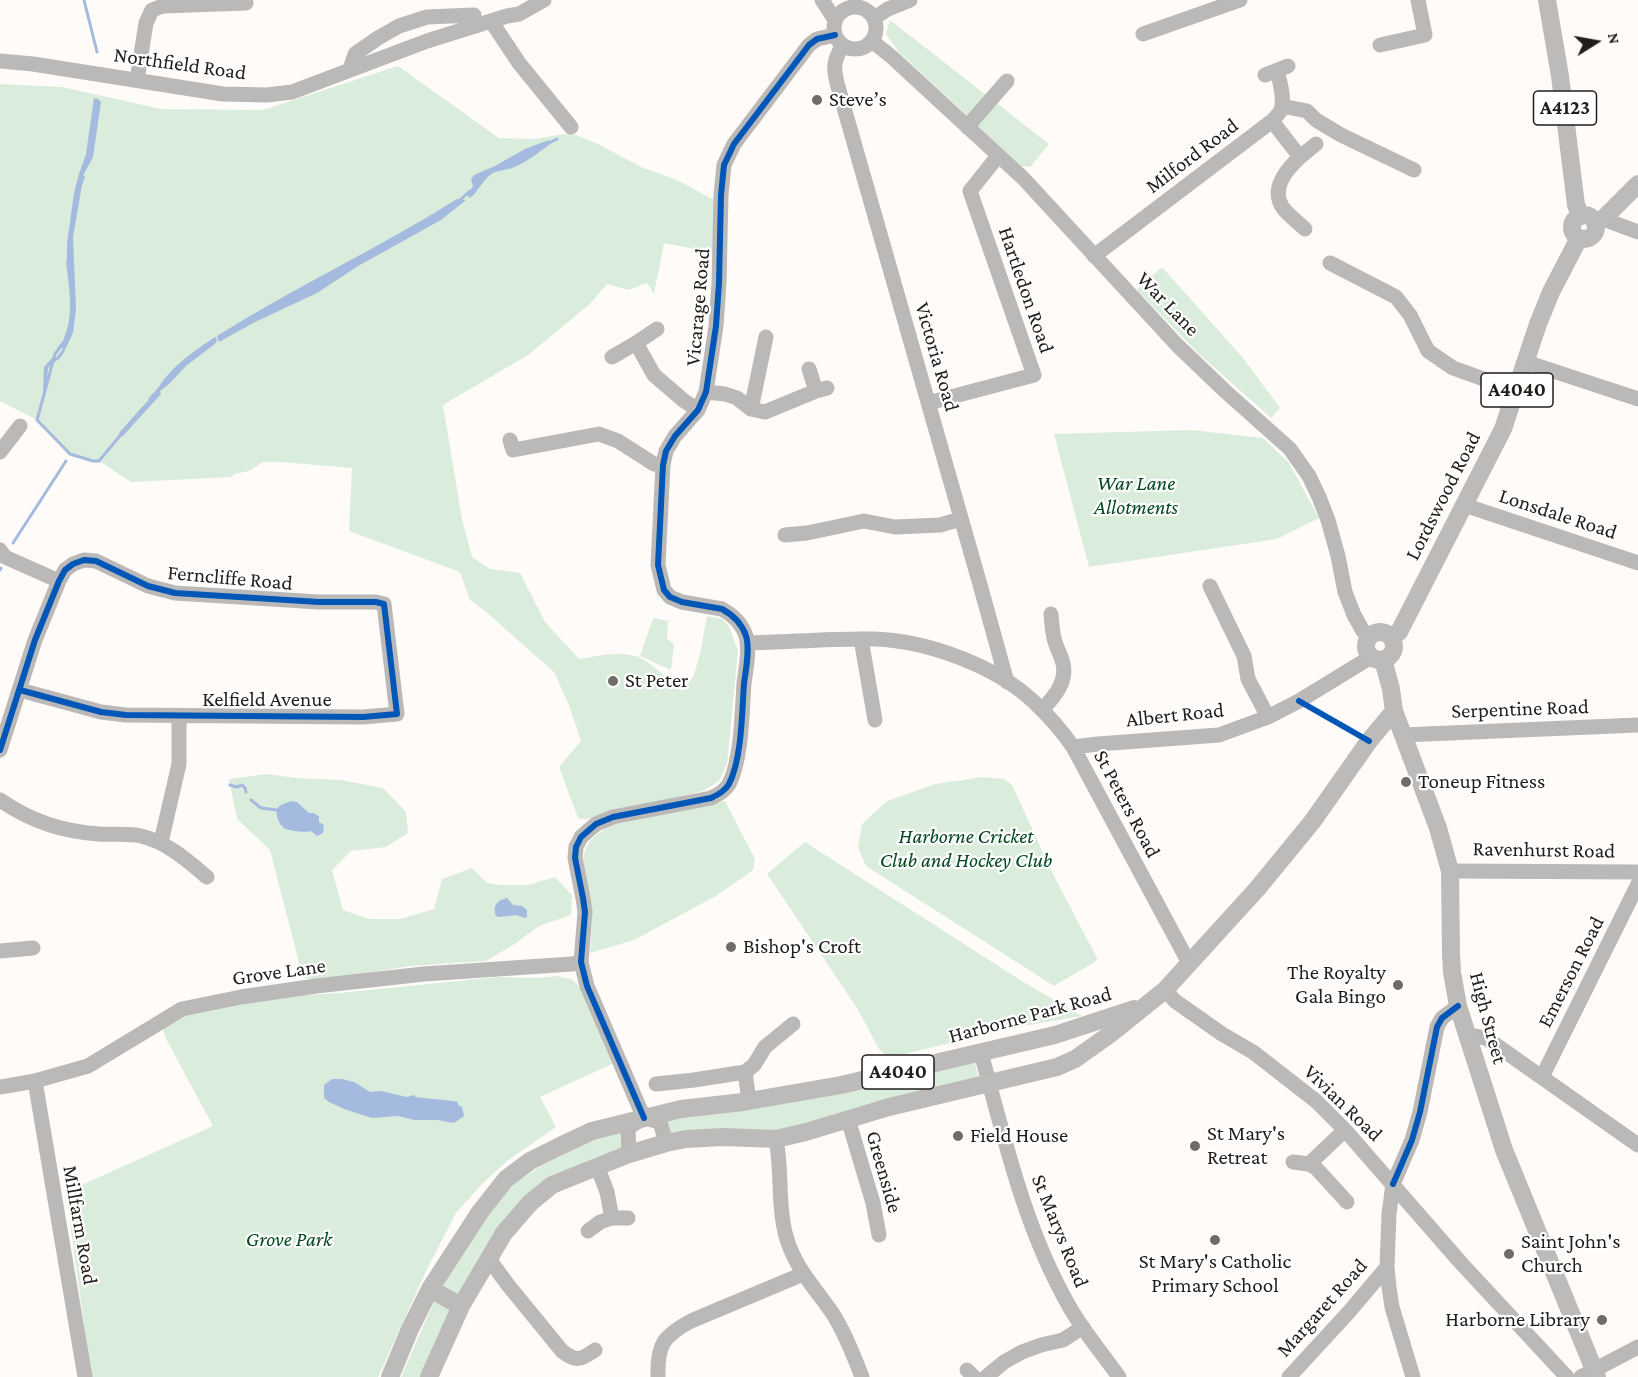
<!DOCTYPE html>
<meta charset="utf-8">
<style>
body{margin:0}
#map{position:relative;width:1638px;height:1377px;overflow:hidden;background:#fefbf9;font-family:"Crimson Pro",serif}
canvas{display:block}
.north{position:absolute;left:1566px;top:12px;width:60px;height:60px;-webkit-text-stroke:4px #fff;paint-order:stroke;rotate:79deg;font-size:16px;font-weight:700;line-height:24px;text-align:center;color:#211d1b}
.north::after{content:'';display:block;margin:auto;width:21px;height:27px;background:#211d1b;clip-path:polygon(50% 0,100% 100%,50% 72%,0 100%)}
</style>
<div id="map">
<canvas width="1638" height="1377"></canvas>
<div class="north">N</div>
</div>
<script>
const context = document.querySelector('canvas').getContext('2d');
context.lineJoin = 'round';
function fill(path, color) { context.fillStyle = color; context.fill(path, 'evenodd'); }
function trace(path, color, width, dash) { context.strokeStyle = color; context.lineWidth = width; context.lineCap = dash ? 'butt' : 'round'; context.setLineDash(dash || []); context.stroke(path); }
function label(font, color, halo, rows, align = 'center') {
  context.font = font + ' "Crimson Pro",serif'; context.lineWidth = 4.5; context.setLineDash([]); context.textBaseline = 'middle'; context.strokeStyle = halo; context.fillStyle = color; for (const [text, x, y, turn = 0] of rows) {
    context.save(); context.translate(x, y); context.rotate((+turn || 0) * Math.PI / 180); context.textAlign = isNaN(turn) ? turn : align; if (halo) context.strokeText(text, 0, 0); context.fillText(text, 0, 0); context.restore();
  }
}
const green = new Path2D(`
 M890,20L1049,144L1030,167L1021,166L898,51L886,34Z
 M398,66L499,138L534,139L571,133L598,144L643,168L675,179L714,200L715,253L664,243L654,294L647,283L629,290L607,284L590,304L528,355L443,405L462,519L472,557L490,569L520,573L545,622L579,659C597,656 618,651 636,656C647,659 673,683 682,691L694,675L701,650L707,616L722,619L729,626L738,651L727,764L719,781L703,791L586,819L578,818L559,767L581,741L569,705L554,672L485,611L470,600L460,572L349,531L352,468L281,462H263L249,471L234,474L232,477L131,482L99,461H93L70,454L37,420L0,401V84L62,87L161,109L263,110Z
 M1162,267L1243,358L1280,408L1271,418L1198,353L1137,290Z
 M1191,430L1263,438L1289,463L1319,518L1277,539L1089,567L1054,434Z
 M654,618L668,621L667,639L674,644L671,670L640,656L653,619Z
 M267,774L296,778L340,780L383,788L406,812L408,833L386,847L351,851L332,870L343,910L369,919H400L434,909L442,879L472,868L487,883L501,885H528L555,877L572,895L571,915L539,926L513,945L486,961L410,966L323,980L303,978L270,850L237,819L229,779Z
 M982,777L1004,779L1012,785L1054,876L1098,960L1054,986L866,866L858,848L862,824L887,801L936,784Z
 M725,801L755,859L753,870L716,896L634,940L590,953L592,919L583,859C586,841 597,833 613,825Z
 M805,842L1025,983L1082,1016L1012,1028L888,1058L879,1049L857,1008L767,874Z
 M558,976L573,980L581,989L612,1064L540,1097L556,1127L507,1161L481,1185L456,1213L427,1269L378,1377H91L66,1192L213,1126L165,1037L163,1029L182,1014L285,996L340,993L498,977L536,978Z
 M975,1063L979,1081L780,1134L675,1137L668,1131L667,1122L673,1116Z
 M622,1129L624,1150L523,1206L423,1377H401L441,1286L470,1236L511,1185L570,1148Z`);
const water = new Path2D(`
 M94,98L98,99L101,102L93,157L83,176L85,177L82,185L73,237L76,309L73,333L63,354L59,359L53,363L48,368L46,391H43L44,367L52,358H56L63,349L61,348C63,339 68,330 69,320C72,300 68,281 66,261H67V244L74,193L79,174L86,154Z
 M549,140V145C538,153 525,163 512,168C506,170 499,170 493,173C482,180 479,191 470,198L467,195L473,186L471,180L474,175L495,166L525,149Z
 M457,199L466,200L441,220L358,266L317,293L255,322L219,342L217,336C295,287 379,248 457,199Z
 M215,337L217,339L216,343L186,366L169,384L160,391L161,394L122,437L119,433L142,407L159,390L158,388C174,364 192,353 215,337Z
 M291,801L297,802L309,813H313L319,816V822L324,825L323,833L317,836L311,831C306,833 292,831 286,829C280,827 274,814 278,808C280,804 287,803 291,801Z
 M507,898L513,905L522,906L527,910V917L525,918L516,915L500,917L496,916C492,905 498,900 507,898Z
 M332,1079H342L354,1082L370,1092L381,1091L407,1097L414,1095L416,1097C430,1099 443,1099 458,1102V1105L462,1107L464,1116L454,1123L438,1120H414L398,1116L372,1118L344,1109L329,1102L324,1098V1085Z`);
const stream = new Path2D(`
 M84,0L97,52
 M547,144L557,139
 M459,201L470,191
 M63,343L55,354L37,420L70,454L93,461H99L123,432
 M150,399L160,388
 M13,543L66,461
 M0,570L1,568
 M230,785L237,787L242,785L245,788L246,792
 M251,800L261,808L277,810`);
const minor = new Path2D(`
 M822,0L835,20
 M834 28a21 21 0 1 1 42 0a21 21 0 1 1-42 0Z
 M874,18L888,9L910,0
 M491,21L519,63L571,127
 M1143,34L1240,0
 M872,41L893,58L1023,178L1177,345L1225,391L1290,449L1309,476L1319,497L1328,520L1338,556L1345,592L1354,615L1363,631L1370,635
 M1380,45L1425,35L1418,0
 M842,46C834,61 833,66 837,83L979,581L1007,682
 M0,61L33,64L223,94L267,95L292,92L427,41L507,16L519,14L544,0
 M350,69L355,54L378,38L399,26L427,17L474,15
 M1265,75L1288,66
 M137,80L146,23L152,10L163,6L246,3
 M1282,106L1307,111L1316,120L1341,135L1414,170
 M1272,121L1300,157C1286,170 1270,189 1283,208C1289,216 1298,222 1305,229
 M967,127L1007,81
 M1300,157L1316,144
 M1603,219L1638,232
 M1094,256L1272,121C1275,118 1279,114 1281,110C1285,99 1280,82 1277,71
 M1330,263L1396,297L1410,315L1428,351L1453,368L1517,391
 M657,329L636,343L654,375L683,400L698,410
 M612,357L636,343
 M1526,362L1638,399
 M809,369L816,391
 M706,392L725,394L737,398L751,409L765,412L816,391L827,388
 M928,403L1034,375L970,191L998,156
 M751,409L766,337
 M510,440L513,450L599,434L618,441L654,464L663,465
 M0,452L20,426
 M1464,505L1638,563
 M785,535L807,533L864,521L895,527L940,525L961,519
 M0,550L5,557L59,581
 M1210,586L1244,656L1248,679L1268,717
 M861,639L875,720
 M747,643C790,642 833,638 875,639C928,641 996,666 1034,702C1049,716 1062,731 1073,747L1189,963
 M1042,710C1055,696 1069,680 1062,660C1060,654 1057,648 1055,642C1052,633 1052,623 1051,614
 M1403,735L1638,725
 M1073,747L1098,744L1219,735L1268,717L1299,701L1371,657
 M0,750L35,640L59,581L65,570L73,564L84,560L96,561L148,586L175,593L319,602H376L384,604L397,714L363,717L126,715L101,712L20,690
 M0,800C30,821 63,832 99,834C113,835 128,833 141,836C167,842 187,860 207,877
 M161,842L179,764V716
 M1450,871L1638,872
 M0,951L33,948
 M1165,990L1175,1001L1222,1034L1253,1052L1316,1101L1345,1130L1461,1263L1567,1377
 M1467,1035L1486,1038L1638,1145
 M981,1053C1005,1140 1024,1227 1069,1306C1083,1331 1103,1354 1119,1377
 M1542,1077L1638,884
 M35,1081L85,1377
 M656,1084L694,1080L745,1072
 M0,1087L35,1081L88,1066L182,1009L241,997L316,986L424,974L572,964L581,962
 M749,1101L745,1072L754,1065L765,1047L793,1024
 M644,1118L587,986L581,962L585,912L583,898L575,858L576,847L581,837L596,824L613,817L711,798C719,794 725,791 729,784C742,759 742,711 744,683C746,670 750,648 746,636C742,624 733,615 722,609L682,602L670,597L664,590L658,565L663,465L666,451L675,436L698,410L706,392L716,326L719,283L721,195L724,165L734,144L809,45L817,39L835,35
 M848,1119L873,1203L879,1235
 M776,1139C783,1174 776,1214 790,1248C800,1273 818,1292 833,1314C845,1333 854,1356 862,1377
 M629,1154L628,1128L644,1118L660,1122L666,1143
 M1293,1162L1309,1164L1345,1130
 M1309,1164L1316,1168L1347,1202
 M612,1218H628
 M588,1231L600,1222L612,1218L607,1192L597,1166
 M489,1259L508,1285L562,1351C576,1362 581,1360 595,1350
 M967,1370L974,1377
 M658,1377C657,1345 663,1336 691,1321L803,1274
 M986,1377L1004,1362L1022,1352L1041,1345L1063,1340L1083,1327
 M1289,1377L1348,1313L1387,1267
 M1413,1377L1392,1307L1389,1287L1387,1267L1389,1214L1393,1184L1412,1140L1420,1112L1437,1027L1442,1018L1458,1006
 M1581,1377L1638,1347`);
const major = new Path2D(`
 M1547,0L1560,76L1576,205L1581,216
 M1572 227a12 12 0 1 1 24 0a12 12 0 1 1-24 0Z
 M1595,223L1603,219L1638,184
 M1366 646a14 14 0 1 1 28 0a14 14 0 1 1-28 0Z
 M1392,637L1399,632L1503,429L1538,324L1551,292L1579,238
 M1383,660L1391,689L1394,711L1438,828L1450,871L1451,954L1452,972L1458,1006L1504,1150L1597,1377
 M430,1289L461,1306
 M390,1377L410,1329L430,1289L480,1212L506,1179L530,1161L558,1147L592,1131L681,1109L743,1102L841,1085L1055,1035L1134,1009
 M429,1377L461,1306L504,1233L530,1203L552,1185L629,1154L666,1143L686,1139L723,1137L776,1139L806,1132L889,1107L1057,1067L1075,1059L1109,1035L1165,990L1257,889L1312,822L1369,741L1394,711`);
const cycleway = new Path2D(`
 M1299,701L1369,741
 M0,750L35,640L59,581L65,570L73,564L84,560L96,561L148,586L175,593L319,602H376L384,604L397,714L363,717L126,715L101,712L20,690
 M644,1118L587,986L581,962L585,912L583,898L575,858L576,847L581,837L596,824L613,817L711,798C719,794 725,791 729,784C742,759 742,711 744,683C746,670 750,648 746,636C742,624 733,615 722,609L682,602L670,597L664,590L658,565L663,465L666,451L675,436L698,410L706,392L716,326L719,283L721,195L724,165L734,144L809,45L817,39L835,35
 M1393,1184L1412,1140L1420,1112L1437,1027L1442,1018L1458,1006`);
const markers = [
 [817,100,6,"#6e6b69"],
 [613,681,6,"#6e6b69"],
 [1406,782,6,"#6e6b69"],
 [731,947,6,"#6e6b69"],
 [1398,985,6,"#6e6b69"],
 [958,1136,6,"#6e6b69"],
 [1195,1146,6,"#6e6b69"],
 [1215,1240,6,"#6e6b69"],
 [1509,1254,6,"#6e6b69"],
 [1602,1320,6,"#6e6b69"]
];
const shields = [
 [1565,108,63],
 [1517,390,72],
 [898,1072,72]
];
const shieldNames = [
 ["A4123",1565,108],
 ["A4040",1517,390],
 ["A4040",898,1072]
];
const streetNames = [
 ["Northfield Road",180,64,8],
 ["Milford Road",1192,156,-37],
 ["Hartledon Road",1026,290,71],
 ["War Lane",1168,304,46],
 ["Vicarage Road",698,307,-85],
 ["Victoria Road",937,357,74],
 ["Lordswood Road",1443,496,-63],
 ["Lonsdale Road",1558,514,18],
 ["Ferncliffe Road",230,578,5],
 ["Kelfield Avenue",267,700],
 ["Serpentine Road",1520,709,-2],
 ["Albert Road",1175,715,-6],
 ["St Peters Road",1127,804,62],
 ["Ravenhurst Road",1544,850,1],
 ["Grove Lane",279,972,-8],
 ["Emerson Road",1571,972,-63],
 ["Harborne Park Road",1030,1015,-15],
 ["High Street",1488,1018,75],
 ["Vivian Road",1343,1103,44],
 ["Greenside",884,1172,74],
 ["Millfarm Road",80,1225,80],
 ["St Marys Road",1060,1231,68],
 ["Margaret Road",1322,1308,-48]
];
const poiNames = [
 ["Steve’s",829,100],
 ["St Peter",625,681],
 ["Toneup Fitness",1418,782],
 ["Bishop's Croft",743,947],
 ["The Royalty",1386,973,"right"],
 ["Gala Bingo",1386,997,"right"],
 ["St Mary's",1207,1134],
 ["Retreat",1207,1158],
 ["Field House",970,1136],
 ["Saint John's",1521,1242],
 ["Church",1521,1266],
 ["St Mary's Catholic",1215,1262,"center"],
 ["Primary School",1215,1286,"center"],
 ["Harborne Library",1590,1320,"right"]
];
const parkNames = [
 ["War Lane",1136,484],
 ["Allotments",1136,508],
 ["Harborne Cricket",966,837],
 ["Club and Hockey Club",966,861],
 ["Grove Park",289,1240]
];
fill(green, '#daecdc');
fill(water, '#a4badf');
trace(stream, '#a4badf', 3);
trace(minor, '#bab9b8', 15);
trace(major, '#bdbbb9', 18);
trace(cycleway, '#0057b8', 6);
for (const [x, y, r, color] of markers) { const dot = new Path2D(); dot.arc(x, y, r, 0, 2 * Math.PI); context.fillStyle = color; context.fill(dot); trace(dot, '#fff', 2); }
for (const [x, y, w] of shields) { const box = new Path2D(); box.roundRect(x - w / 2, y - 17, w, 34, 4.5); context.fillStyle = '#fff'; context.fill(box); trace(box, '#211d1b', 1.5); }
label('bold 20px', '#211d1b', null, shieldNames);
label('21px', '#211d1b', '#fff', streetNames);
label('21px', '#211d1b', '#fff', poiNames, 'left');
label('italic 21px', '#03481f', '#fff', parkNames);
</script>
